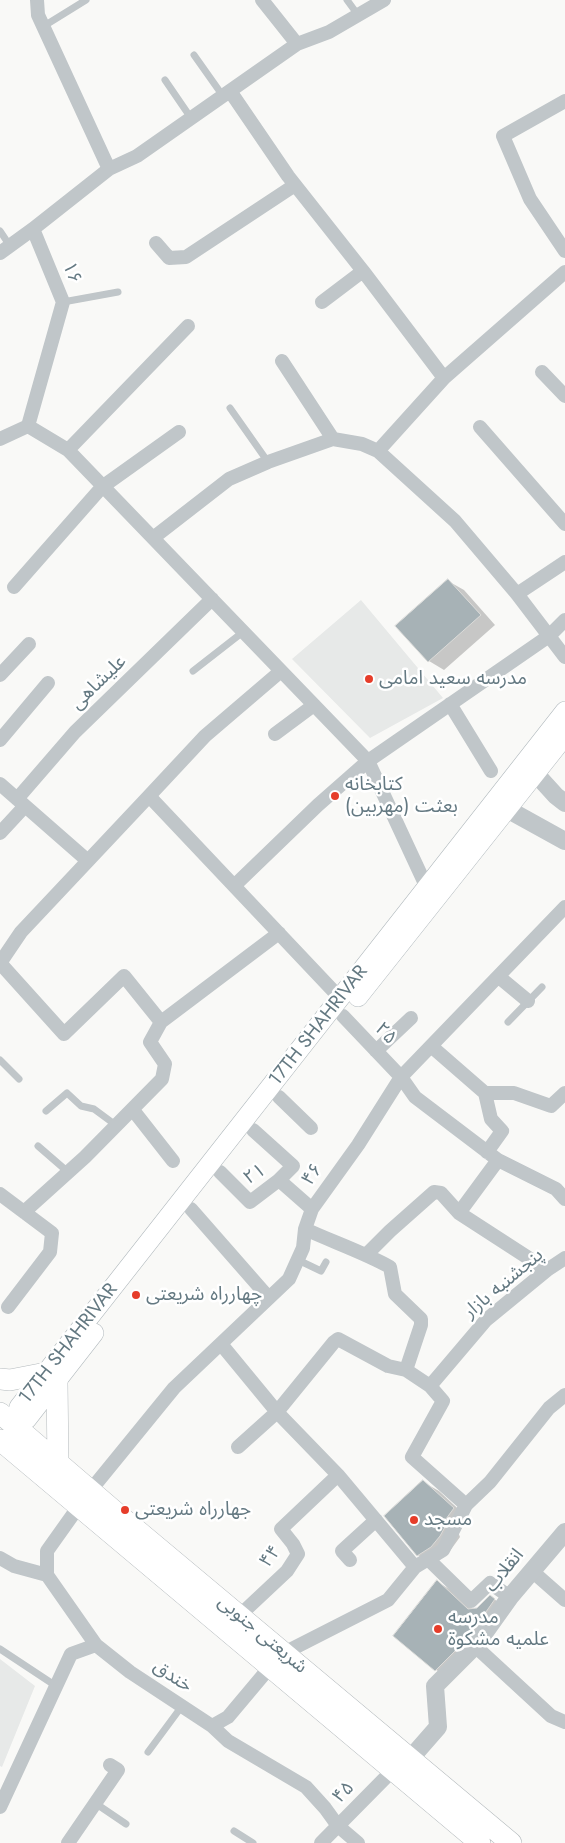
<!DOCTYPE html>
<meta charset="utf-8">
<style>
body{margin:0}
canvas{display:block;background:#f9f9f7}
</style>
<canvas width="565" height="1843"></canvas>
<script>
const context = document.querySelector('canvas').getContext('2d');
context.lineJoin = 'round';
function fill(path, color) { context.fillStyle = color; context.fill(path, 'evenodd'); }
function trace(path, color, width, dash) { context.strokeStyle = color; context.lineWidth = width; context.lineCap = dash ? 'butt' : 'round'; context.setLineDash(dash || []); context.stroke(path); }
function label(font, color, halo, rows, align = 'center') {
  context.font = font + ' Jost,"Noto Sans Arabic",sans-serif'; context.lineWidth = 5; context.setLineDash([]); context.textBaseline = 'middle'; context.strokeStyle = halo; context.fillStyle = color; for (const [text, x, y, turn = 0] of rows) {
    context.save(); context.translate(x, y); context.rotate((+turn || 0) * Math.PI / 180); context.textAlign = isNaN(turn) ? turn : align; if (halo) context.strokeText(text, 0, 0); context.fillText(text, 0, 0); context.restore();
  }
}
const built = new Path2D(`
 M361,600L443,698L370,738L292,659Z
 M0,1659L35,1686L2,1767L0,1766Z`);
const shadow = new Path2D(`
 M448,581L464,590L495,625L444,670L429,661Z
 M423,1482L439,1491L468,1518L458,1532L460,1537L447,1555L433,1564L418,1555Z
 M437,1582L453,1591L473,1610L477,1609L490,1597L506,1606L452,1678L436,1670Z`);
const building = new Path2D(`
 M448,579L481,615L428,662L395,626Z
 M423,1480L454,1508L443,1523L445,1527L440,1536L431,1547L417,1556L384,1516Z
 M437,1580L468,1609L477,1608L490,1595L495,1599L467,1639L435,1671L393,1636Z`);
const service = new Path2D(`
 M347,0L358,15
 M44,26L86,0
 M194,55L223,96
 M165,80L191,118
 M0,231L10,246
 M63,302L118,292
 M230,408L268,462
 M193,671L243,632
 M508,1022L542,987
 M0,1060L19,1079
 M46,1111L67,1093L81,1106L94,1109L117,1126
 M38,1146L68,1172
 M296,1259L321,1271L326,1262
 M0,1649L56,1686
 M148,1752L182,1706
 M95,1803L126,1824
 M234,1831L253,1843`);
const minor = new Path2D(`
 M37,0L38,15L109,169
 M297,44L329,32L384,0
 M230,91L288,176L363,271L322,302
 M565,101L503,136L530,199L565,251
 M156,243L169,258L186,257L295,185
 M0,253L33,229
 M363,271L444,378
 M282,361L333,439
 M542,372L565,396
 M28,426L63,302L33,229L109,169L137,156L297,44L262,0
 M480,427L565,524
 M0,439L28,426L68,450L368,761L427,888
 M68,450L188,326
 M378,451L444,378L565,272
 M153,538L229,479L268,462L333,439L362,444L378,451L455,521L517,594L565,657
 M14,587L102,487L179,432
 M517,594L565,562
 M0,675L29,644
 M450,704L491,771
 M275,734L314,705
 M0,740L48,683
 M0,784L88,861
 M149,796L205,736L281,671
 M17,799L75,732L212,599
 M0,833L25,806
 M234,886L318,805L368,761L549,636L565,620
 M0,963L21,932L149,796L340,998
 M0,963L64,1034L124,976L161,1022
 M499,977L528,1001
 M343,1016L401,1077L415,1097L498,1160L556,1189L565,1199
 M431,1046L485,1093H514L551,1106L565,1093
 M376,1051L411,1018
 M485,1093L491,1119L502,1131L487,1152
 M279,1097L311,1128
 M133,1110L173,1161
 M253,1130L293,1166L279,1180
 M220,1172L250,1202L279,1180L312,1209
 M0,1194L52,1233L50,1252L8,1307
 M191,1209L269,1298
 M24,1212L85,1157L162,1079L165,1064L150,1042L161,1022L279,933
 M459,1213L498,1160
 M305,1229C333,1242 363,1252 390,1267L395,1294L421,1319V1325L406,1370
 M366,1255L390,1231L434,1192L441,1193L459,1213L547,1270
 M221,1344L277,1412L338,1475L415,1567L388,1600L284,1653
 M238,1447L277,1412L334,1342L338,1339L388,1366L406,1370L430,1386
 M90,1491L174,1388L289,1279L303,1248L305,1229L312,1209L358,1145L401,1077L565,907
 M466,1505L490,1482L549,1408L565,1395
 M79,1506L47,1551V1575L96,1645
 M0,1558L14,1566L47,1575
 M428,1559L471,1601L490,1583L510,1597
 M350,1560L342,1551L376,1520
 M415,1567L443,1550L466,1505L412,1457L443,1401L430,1386L486,1320L547,1270L565,1258
 M532,1571L565,1600
 M239,1616L287,1571L298,1554L293,1544L281,1529L338,1475
 M475,1646L551,1716L565,1722
 M212,1726L228,1741L306,1787L325,1808L338,1826L358,1843
 M0,1807L71,1654L96,1645L130,1672L212,1726L228,1717L270,1667
 M68,1843L118,1770L110,1765
 M321,1843L393,1770`);
const tertiary = new Path2D(`
 M536,774L556,796L565,803
 M507,809L565,841
 M410,1759L438,1727L435,1686L475,1646L510,1597L565,1532`);
const secondary = new Path2D(`
 M358,997L565,736
 M14,1426L19,1407L565,711
 M14,1426L27,1419L94,1333`);
const primary = new Path2D(`
 M0,1379L10,1380L46,1373
 M57,1382L58,1464
 M0,1413L120,1516L511,1843
 M0,1440L480,1843`);
const markers = [
 [369,679,5,"#e63d2a"],
 [335,796,5,"#e63d2a"],
 [136,1295,5,"#e63d2a"],
 [125,1510,5,"#e63d2a"],
 [414,1520,5,"#e63d2a"],
 [438,1629,5,"#e63d2a"]
];
const streetNames = [
 ["۱۶",71,273,68],
 ["علیشاهی",99,683,-44],
 ["17TH SHAHRIVAR",319,1026,-52],
 ["۲۵",385,1034,46],
 ["۲۱",255,1175,-32],
 ["۴۶",313,1175,-55],
 ["پنجشنبه بازار",504,1284,-40],
 ["17TH SHAHRIVAR",69,1344,-52],
 ["۴۴",271,1557,-53],
 ["انقلاب",505,1571,-51],
 ["شریعتی جنوبی",262,1635,40],
 ["خندق",172,1677,33],
 ["۴۵",344,1793,-46]
];
const poiNames = [
 ["مدرسه سعید امامی",379,679],
 ["کتابخانه",345,785],
 ["بعثت (مهربین)",345,807],
 ["چهارراه شریعتی",146,1295],
 ["جهارراه شریعتی",135,1510],
 ["مسجد",424,1520],
 ["مدرسه",448,1618],
 ["علمیه مشکوة",448,1640]
];
fill(built, '#e7e9e8');
fill(shadow, '#0003');
fill(building, '#a7b2b6');
trace(building, '#dbdbd9', 1);
trace(secondary, '#b2babe', 20);
trace(primary, '#b4babd', 22);
trace(service, '#c0c6c9', 7);
trace(minor, '#c0c6c9', 14);
trace(tertiary, '#c0c6c9', 18);
trace(secondary, '#fff', 19);
trace(primary, '#fff', 21);
for (const [x, y, r, color] of markers) { const dot = new Path2D(); dot.arc(x, y, r, 0, 2 * Math.PI); context.fillStyle = color; context.fill(dot); trace(dot, '#fff', 2); }
label('19px', '#647982', '#fff', streetNames);
label('19px', '#647982', '#fff', poiNames, 'left');
</script>
